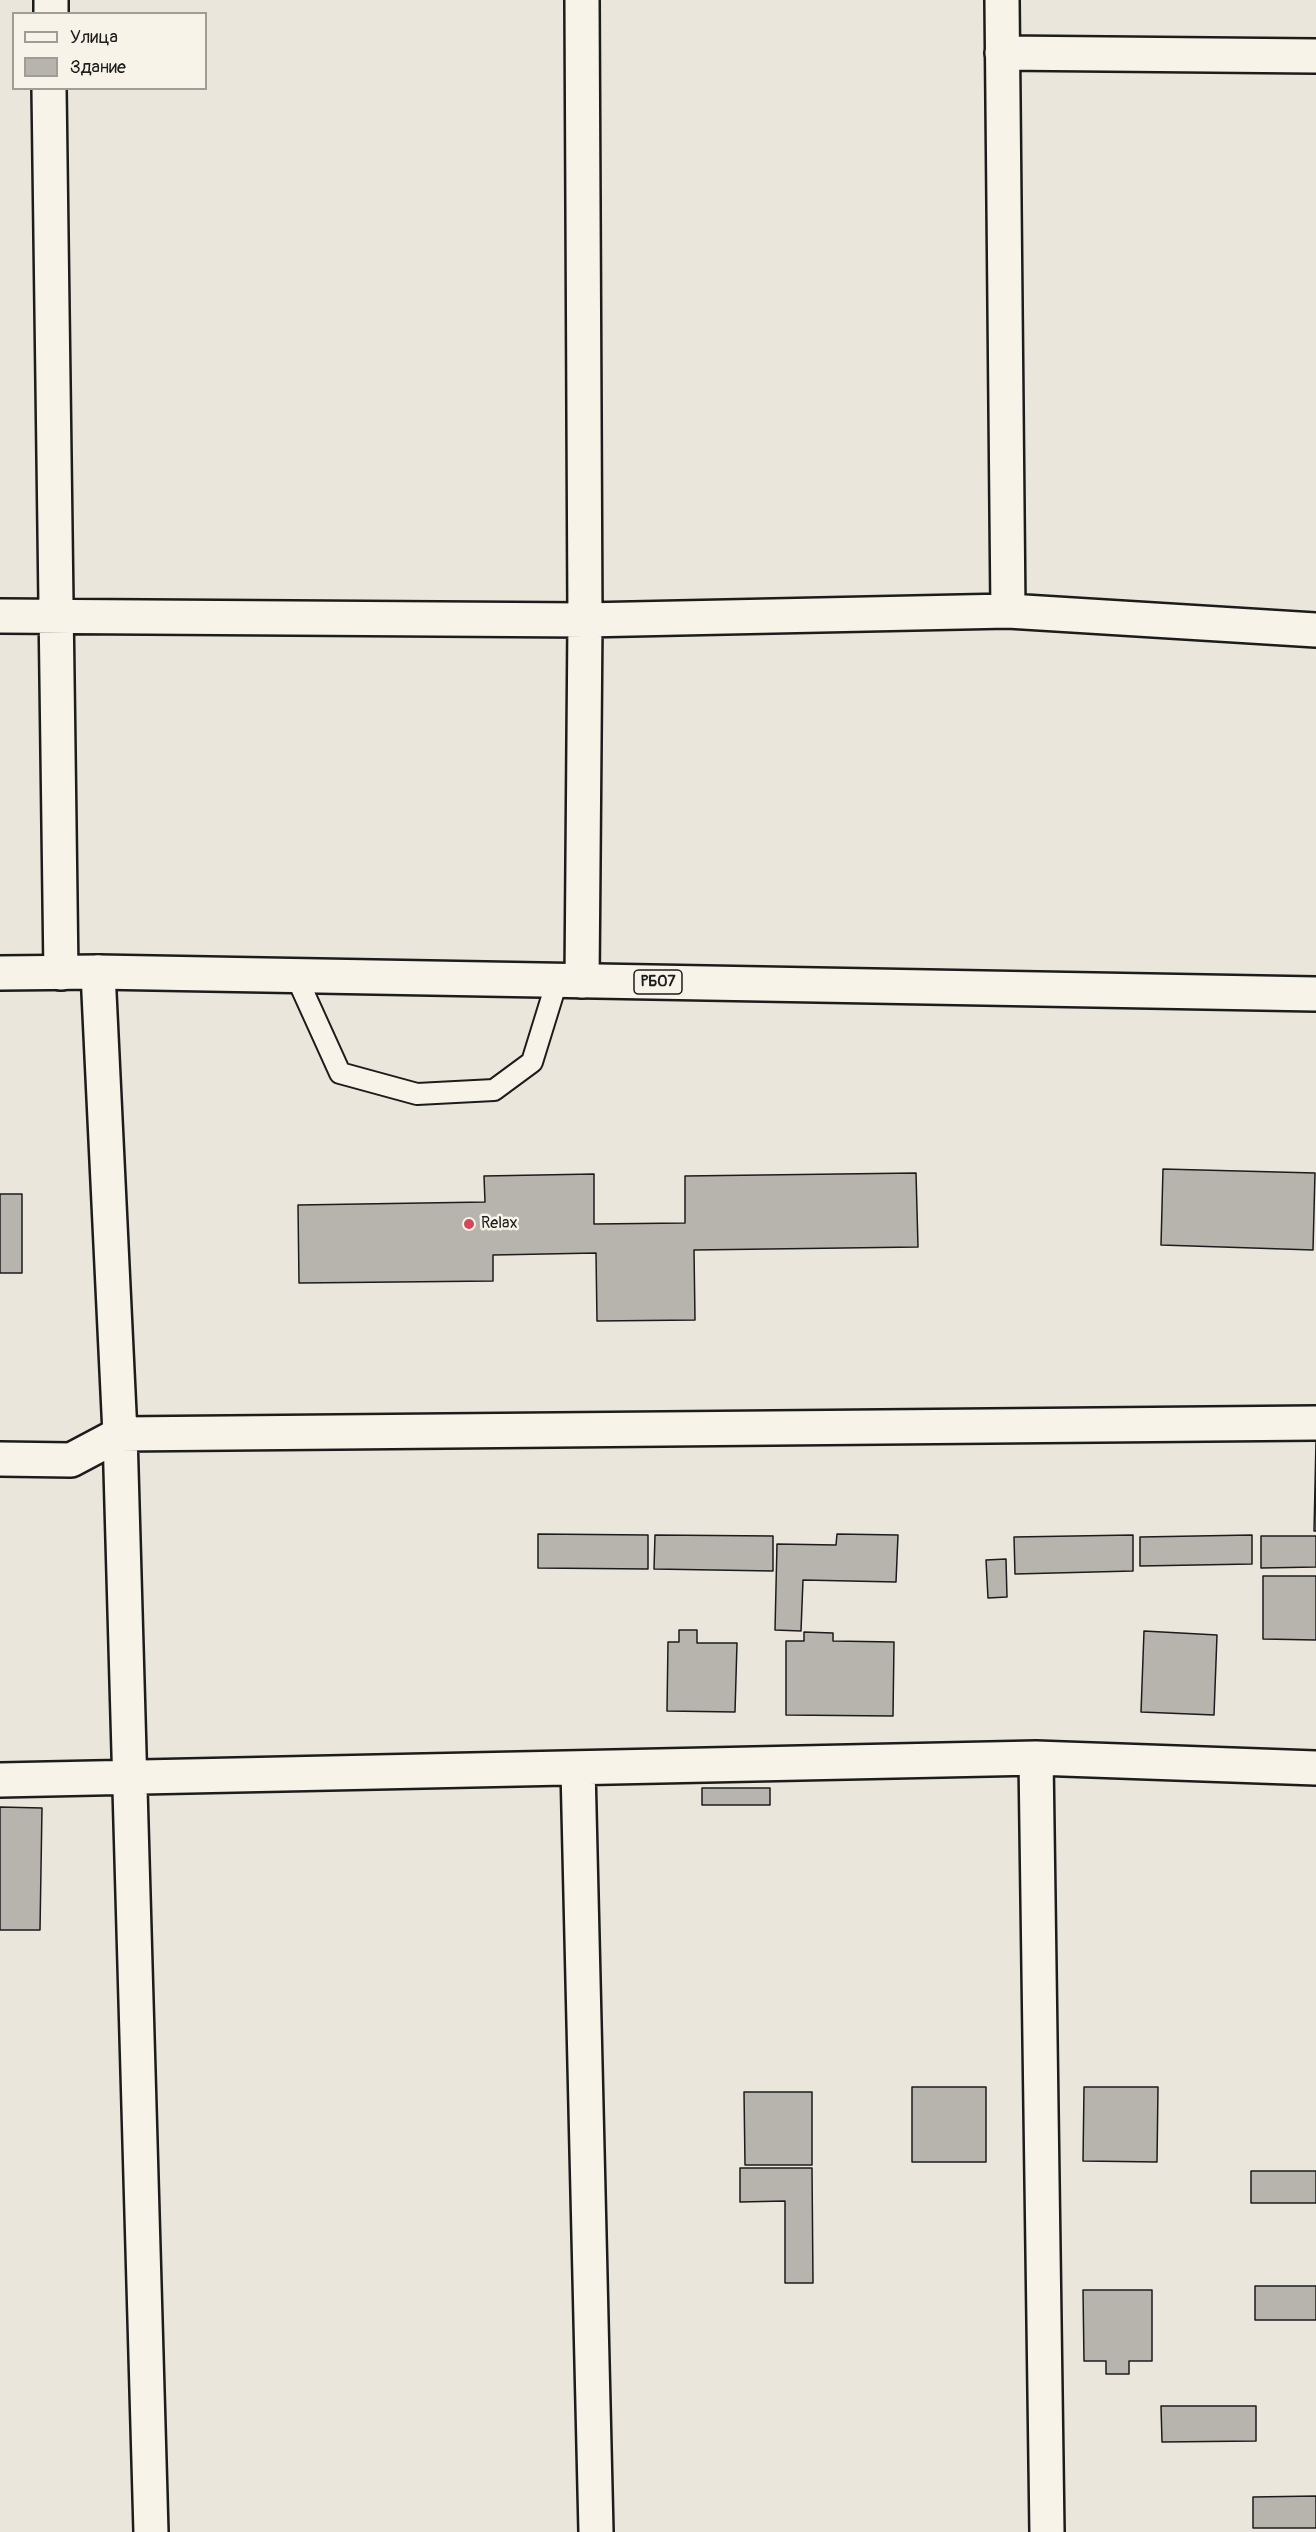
<!DOCTYPE html>
<meta charset="utf-8">
<style>
body{margin:0}
#map{position:relative;width:1316px;height:2532px;overflow:hidden;background:#eae6dc;font-family:Pangolin,sans-serif}
canvas{display:block}
.legend{position:absolute;left:12px;top:12px;width:195px;height:78px;box-sizing:border-box;background:#f7f3e8;border:2px solid #9f9d96;margin:0;padding:8px 10px;list-style:none;font-size:18px;color:#1c1c1c}
.legend li{display:flex;align-items:center;gap:12px;height:30px}
.legend b{width:30px;border:2px solid #9f9d96}
</style>
<div id="map">
<canvas width="1316" height="2532"></canvas>
<ul class="legend">
<li><b style="height:8px;background:#f7f3e8"></b>Улица</li>
<li><b style="height:16px;background:#b6b4ac"></b>Здание</li>
</ul>
</div>
<script>
const context = document.querySelector('canvas').getContext('2d');
context.lineJoin = 'round';
function fill(path, color) { context.fillStyle = color; context.fill(path, 'evenodd'); }
function trace(path, color, width, dash) { context.strokeStyle = color; context.lineWidth = width; context.lineCap = dash ? 'butt' : 'round'; context.setLineDash(dash || []); context.stroke(path); }
function label(font, color, halo, rows, align = 'center') {
  context.font = font + ' Pangolin,sans-serif'; context.lineWidth = 5; context.setLineDash([]); context.textBaseline = 'middle'; context.strokeStyle = halo; context.fillStyle = color; for (const [text, x, y, turn = 0] of rows) {
    context.save(); context.translate(x, y); context.rotate((+turn || 0) * Math.PI / 180); context.textAlign = isNaN(turn) ? turn : align; if (halo) context.strokeText(text, 0, 0); context.fillText(text, 0, 0); context.restore();
  }
}
const building = new Path2D(`
 M1163,1169L1315,1173L1313,1250L1161,1245Z
 M916,1173L918,1247L694,1250L695,1320L597,1321L596,1253L493,1255V1281L299,1283L298,1205L485,1202L484,1176L594,1174V1224L685,1223V1176Z
 M0,1194H22V1273H0Z
 M1316,1441V1531H1314Z
 M538,1534L648,1535V1569L538,1568Z
 M837,1534L898,1535L896,1582L803,1580L801,1631L775,1630L777,1544L836,1545Z
 M655,1535L773,1536V1571L654,1569Z
 M1133,1535V1571L1015,1574L1014,1537Z
 M1252,1535V1564L1140,1566V1537Z
 M1261,1536H1316V1567L1261,1568Z
 M1006,1559L1007,1597L988,1598L986,1560Z
 M1263,1576H1316V1640L1263,1639Z
 M679,1630H697V1643H737L735,1712L667,1711L668,1642H679Z
 M1144,1631L1217,1635L1214,1715L1141,1712Z
 M804,1632L833,1633V1641L894,1642L893,1716L786,1715V1641H804Z
 M702,1788H770V1805H702Z
 M0,1807L42,1808L40,1930H0Z
 M912,2087H986V2162H912Z
 M1084,2087H1158L1157,2162L1083,2161Z
 M744,2092H812V2165H745Z
 M740,2168H812L813,2283H785V2201L740,2202Z
 M1251,2171H1316V2203H1251Z
 M1255,2286H1316V2320H1255Z
 M1083,2290H1152V2361H1129V2374H1106V2361H1084Z
 M1161,2406H1256V2441L1162,2442Z
 M1316,2496V2528H1253V2497Z`);
const service = new Path2D(`
 M296,976L340,1073L417,1094L494,1090L532,1062L557,981`);
const minor = new Path2D(`
 M582,0L585,620L582,981
 M1002,0L1008,611
 M51,14V0
 M1002,53L1316,56
 M49,88L61,973
 M0,616L585,620L1008,611L1316,630
 M98,972L120,1434L151,2532
 M0,1459L71,1460L120,1434L1316,1423
 M1036,1758L1047,2532
 M578,1768L596,2532
 M0,1780L1036,1758L1316,1768`);
const trunk = new Path2D(`
 M0,973L98,972L1316,994`);
const markers = [
 [469,1224,6,"#d1495b"]
];
const shields = [
 [658,982,48]
];
const shieldNames = [
 ["РБ07",658,982]
];
const poiNames = [
 ["Relax",481,1224]
];
fill(building, '#b6b4ac');
trace(building, '#1c1c1c', 1.5);
trace(service, '#1c1c1c', 24);
trace(minor, '#1c1c1c', 38);
trace(trunk, '#1c1c1c', 38);
trace(service, '#f7f3e8', 20);
trace(minor, '#f7f3e8', 33);
trace(trunk, '#f7f3e8', 33);
for (const [x, y, r, color] of markers) { const dot = new Path2D(); dot.arc(x, y, r, 0, 2 * Math.PI); context.fillStyle = color; context.fill(dot); trace(dot, '#f7f3e8', 2); }
for (const [x, y, w] of shields) { const box = new Path2D(); box.roundRect(x - w / 2, y - 12, w, 24, 4.5); context.fillStyle = '#f7f3e8'; context.fill(box); trace(box, '#1c1c1c', 1.5); }
label('bold 15px', '#1c1c1c', null, shieldNames);
label('16px', '#1c1c1c', '#f7f3e8', poiNames, 'left');
</script>
